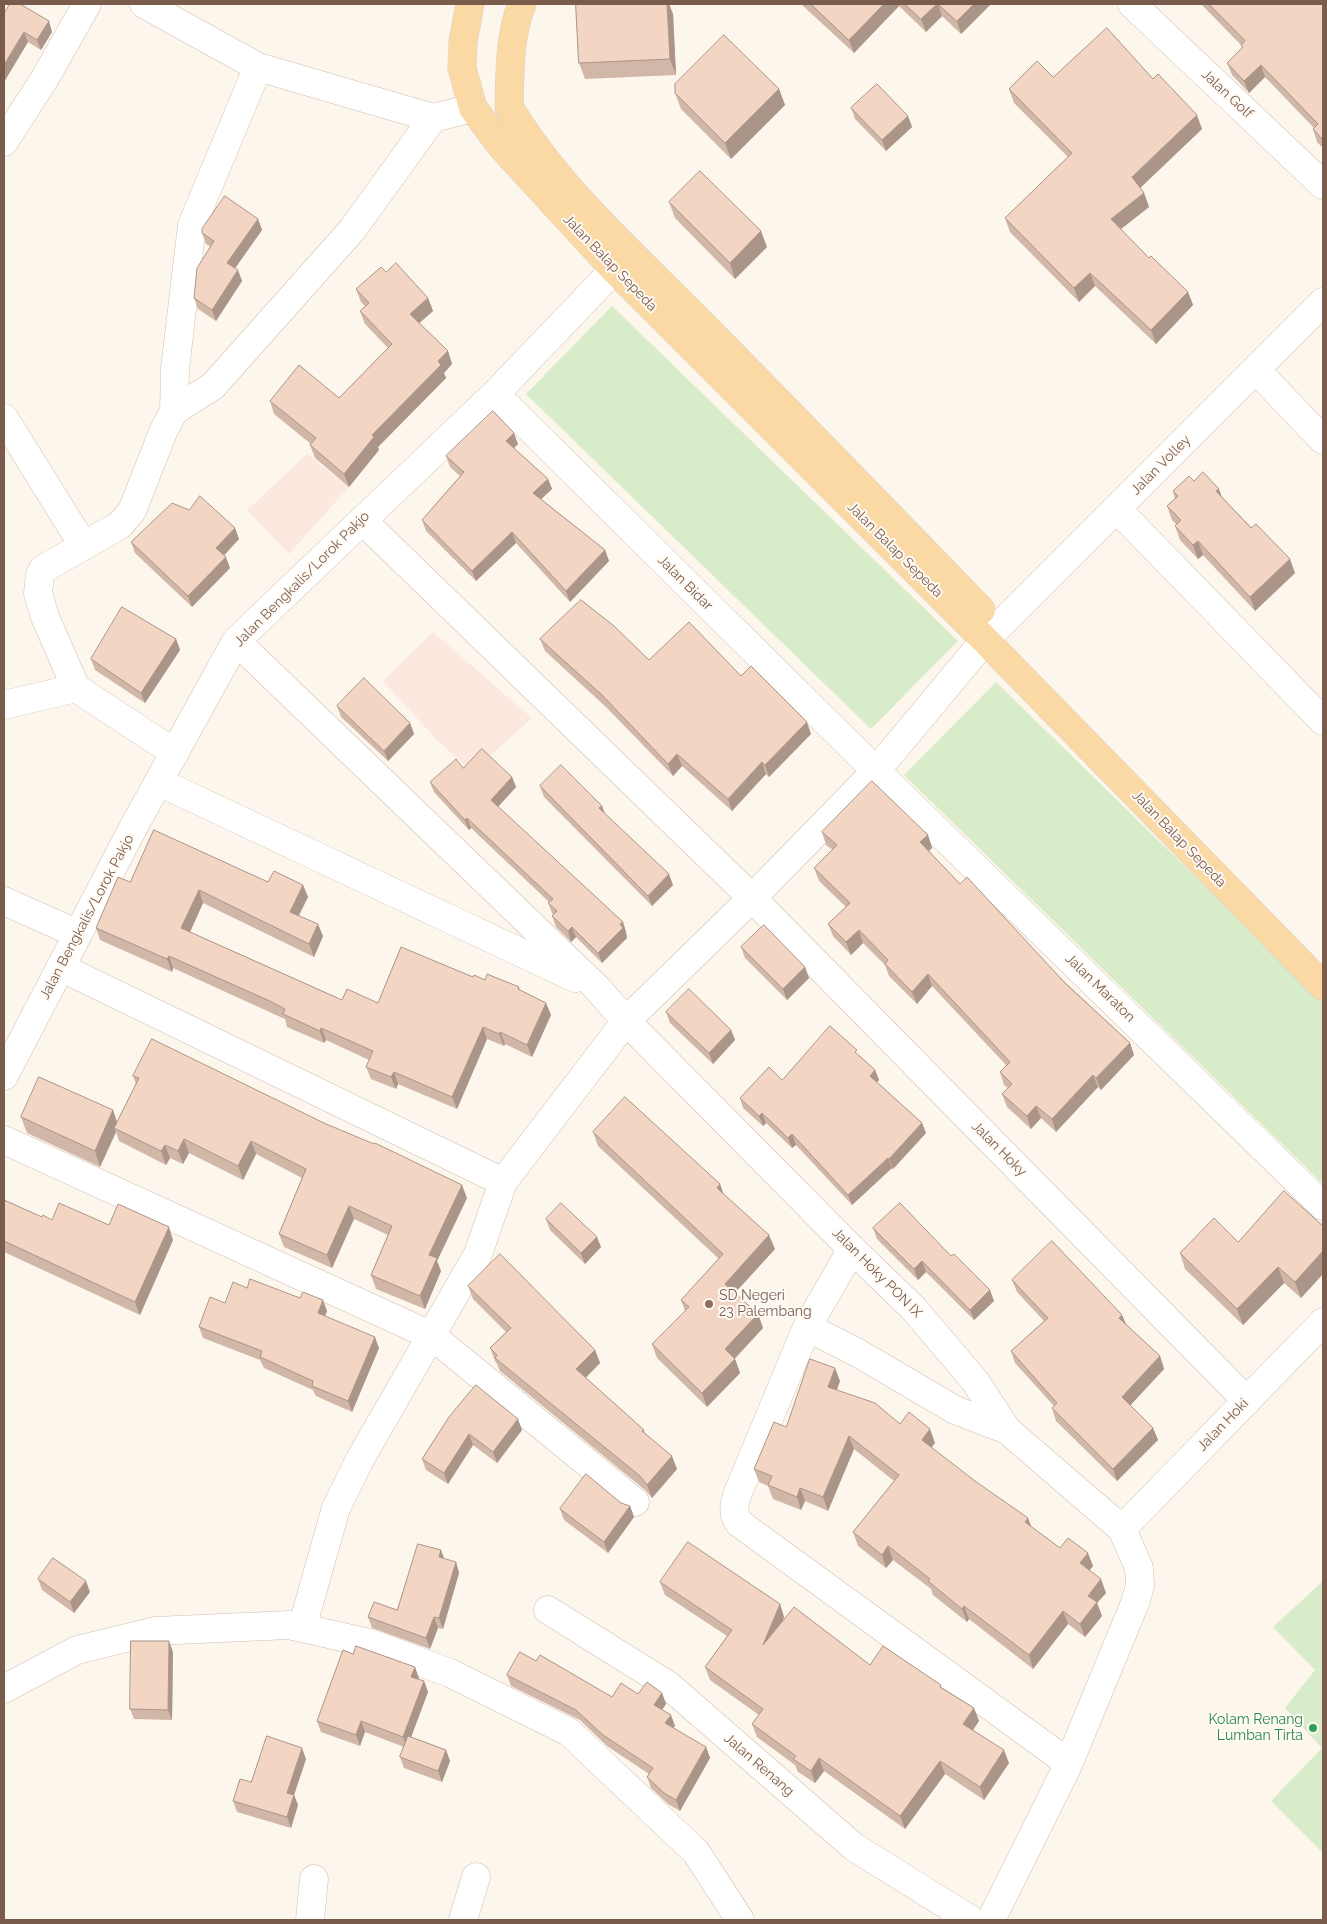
<!DOCTYPE html>
<style>
body{margin:0}
#map{position:relative;width:1327px;height:1924px;overflow:hidden;background:#fdf6ec;font-family:Raleway,sans-serif}
canvas{display:block}
.frame{position:absolute;inset:0;border:5px solid #7a5c4d;pointer-events:none}
</style>
<div id="map">
<canvas width="1327" height="1924"></canvas>
<div class="frame"></div>
</div>
<script>
const context = document.querySelector('canvas').getContext('2d');
context.lineJoin = 'round';
function fill(path, color) { context.fillStyle = color; context.fill(path, 'evenodd'); }
function trace(path, color, width, dash) { context.strokeStyle = color; context.lineWidth = width; context.lineCap = dash ? 'butt' : 'round'; context.setLineDash(dash || []); context.stroke(path); }
function label(font, color, halo, rows, align = 'center') {
  context.font = font + ' Raleway,sans-serif'; context.lineWidth = 4; context.setLineDash([]); context.textBaseline = 'middle'; context.strokeStyle = halo; context.fillStyle = color; for (const [text, x, y, turn = 0] of rows) {
    context.save(); context.translate(x, y); context.rotate((+turn || 0) * Math.PI / 180); context.textAlign = isNaN(turn) ? turn : align; if (halo) context.strokeText(text, 0, 0); context.fillText(text, 0, 0); context.restore();
  }
}
const commercial = new Path2D(`
 M307,454L349,487L289,554L247,510Z
 M433,632L532,718L472,772L436,739L383,681Z`);
const green = new Path2D(`
 M612,306L958,641L871,729L526,394Z
 M996,682L1323,1001V1184L904,775Z
 M1323,1581V1853L1271,1801L1322,1748L1285,1708L1315,1670L1273,1627Z`);
const street = new Path2D(`
 M144,4L258,67L433,118L473,108
 M1132,4L1323,185
 M4,142L45,78L87,4
 M1256,370L1323,440
 M495,394L876,771L1323,1206
 M174,411L175,369L192,225L258,67
 M4,418L83,545
 M1117,509L1323,721
 M362,520L752,898L1247,1401
 M236,641L597,988L626,1021L852,1249L914,1309L975,1381L1007,1430L1122,1529L1139,1568L1140,1586L1135,1603L1068,1765L991,1920
 M4,705L76,688
 M175,753L76,688L45,617L38,593L40,575L43,569L120,525L132,511L163,432L174,411L213,386L352,230L433,118
 M159,782L575,978
 M4,901L78,934
 M60,967L503,1182
 M4,1076L133,828L236,641L495,394L630,253
 M4,1140L432,1336L635,1502
 M852,1249L807,1327L737,1495C734,1506 732,1513 739,1523L1056,1754L1068,1765
 M807,1327L858,1353L955,1410L1007,1430
 M1122,1529L1323,1322
 M548,1610L668,1685L854,1847L971,1920
 M302,1628L336,1508L359,1461L478,1254L503,1182L626,1021L752,898L876,771L985,640L1323,302
 M4,1689L77,1650L155,1631L289,1625L369,1643L450,1673L569,1732L696,1852L740,1920
 M310,1920L314,1879
 M463,1920L476,1877`);
const primary = new Path2D(`
 M470,4L463,42L462,68L473,108L502,147L614,269L985,640L1323,986
 M509,107C558,189 632,253 699,321C794,417 887,513 981,610
 M509,107C510,73 509,36 522,4`);
const wall = new Path2D(`
 M576,4H669L673,14L676,75L585,79L579,63Z
 M801,4H991L961,34L942,16L926,32L899,6L854,53Z
 M1201,4H1323V148L1317,142L1313,129L1314,128L1265,77L1249,93L1232,75L1227,63L1242,48L1241,45Z
 M4,14L52,32L41,50L28,42L4,82Z
 M1053,77L1153,79L1202,129L1140,188L1144,193L1149,207L1120,229L1149,258L1188,292L1193,305L1156,344L1095,286L1079,302L1010,232L1005,218L1068,157L1014,103L1009,89Z
 M779,89L785,105L731,159L681,109L675,93Z
 M851,108L908,116L912,127L886,151L855,119Z
 M669,202L767,247L735,279L675,218Z
 M258,219L262,230L235,268L242,281L216,321L198,309L194,298L211,247L206,244L202,233Z
 M386,272L428,298L433,311L419,323L448,351L452,364L444,373L446,378L378,447L379,450L349,487L315,458L310,445L311,444L274,414L270,401L339,398L388,348L365,324L360,311L365,306L361,302L356,289Z
 M518,444L514,448L548,479L552,489L541,499L605,550L609,561L570,602L516,543L476,581L426,531L422,520L460,476L450,467L446,456Z
 M1194,481L1222,497L1295,573L1255,611L1203,555L1198,559L1180,540L1175,526L1176,524L1172,520L1167,506L1175,499L1173,491Z
 M235,528L239,539L224,556L230,568L192,607L135,553L131,542Z
 M176,639L180,650L145,703L95,670L91,659Z
 M540,639L649,660L741,676L811,734L769,777L766,774L732,811L682,766L673,776L606,707L545,651Z
 M337,706L410,723L414,734L388,761L341,717Z
 M463,768L512,777L516,787L498,807L623,922L626,932V933L627,938L602,963L576,937L571,942L556,927L552,916L553,915L548,903L549,902L471,828L469,830L434,792L430,782Z
 M540,786L602,806L605,814L673,885L652,906L544,797Z
 M822,832L928,835L932,848L929,851L960,884L1130,1043L1134,1055L1101,1090L1098,1087L1056,1132L1041,1118L1031,1129L1007,1107L1002,1094L1008,1088L1004,1085L1000,1072L1006,1065L932,986L917,1004L889,976L885,965L863,943L851,955L833,936L828,924L846,907L819,881L814,868L833,850L826,845Z
 M130,882H268L303,885L308,897L299,916L323,936L314,957L203,903L190,932L342,1000L378,1003L473,977L519,987L520,990L546,1003L551,1015L532,1057L505,1044L504,1046L487,1039L457,1109L398,1084L396,1089L371,1079L366,1067L369,1060L326,1040L324,1043L287,1027L285,1019L276,1015L173,968L172,972L100,940L96,928Z
 M741,947L805,967L809,978L787,1000L745,958Z
 M666,1012L731,1030L735,1040L713,1064L670,1023Z
 M859,1055L875,1070L879,1080L877,1082L922,1123L926,1133L893,1169L892,1168L852,1205L796,1145L792,1148L766,1123L763,1126L743,1108L740,1098L782,1080Z
 M133,1076L467,1198L437,1261L441,1271L425,1309L376,1289L371,1275L388,1235L354,1219L332,1268L284,1247L279,1234L302,1178L256,1154L243,1180L189,1153L183,1164L170,1158L166,1165L119,1141L116,1132L100,1167L27,1133L21,1117L113,1110L117,1122L136,1084Z
 M593,1132L720,1184L723,1194L775,1249L735,1293L758,1314L763,1328L735,1359L740,1373L707,1407L657,1358L652,1344L685,1311L681,1300L719,1259L598,1146Z
 M4,1200L42,1217L52,1220L109,1225L173,1240L140,1315L4,1252Z
 M546,1219L601,1247L585,1264L550,1230Z
 M1323,1226V1274L1301,1298L1284,1283L1243,1325L1185,1269L1180,1253Z
 M873,1228L994,1301L974,1320L926,1272L918,1280L877,1239Z
 M1012,1280L1122,1315L1126,1324L1160,1356L1164,1369L1130,1405L1153,1428L1158,1440L1117,1481L1056,1421L1052,1408L1054,1406L1015,1363L1011,1351L1044,1321L1017,1292Z
 M468,1286L595,1350L600,1363L586,1378L644,1430L645,1433L677,1469L652,1498L645,1490L500,1371L497,1364L495,1361L490,1348L506,1332L473,1299Z
 M247,1288L327,1311L325,1316L379,1348L352,1412L316,1396L313,1390L264,1368L260,1360L203,1338L199,1327L225,1303Z
 M840,1381L837,1390L935,1443L931,1448L1032,1527L1060,1548L1093,1566L1089,1570L1106,1593L1097,1603L1102,1616L1085,1637L1068,1624L1033,1669L969,1619L967,1622L933,1595L931,1589L893,1560L886,1568L858,1546L853,1532L894,1481L854,1449L828,1511L805,1501L801,1510L773,1499L768,1486L759,1482L754,1469L786,1427Z
 M449,1417L522,1430L497,1463L473,1445L448,1484L426,1470L422,1459Z
 M621,1503L630,1506L634,1517L608,1553L564,1520L560,1509Z
 M441,1550L443,1558L456,1562L459,1573L443,1629L438,1628L430,1649L372,1628L368,1617L397,1610Z
 M38,1579L90,1592L74,1613L42,1590Z
 M660,1582L780,1604L784,1617L783,1621L870,1665L943,1688L974,1708L979,1721L973,1730L1009,1763L984,1800L945,1774L905,1829L824,1771L815,1783L798,1772L795,1765L757,1737L752,1724L759,1715L710,1680L705,1667L727,1636L665,1595Z
 M173,1652L172,1720L134,1719L130,1709Z
 M536,1661L612,1697L638,1694L662,1693L666,1704L662,1710L675,1726L673,1728L706,1747L710,1758L680,1811L668,1804L651,1788L647,1777L649,1774L607,1746L580,1720L511,1686L507,1675Z
 M419,1678L418,1679L424,1681L428,1692L411,1737L446,1750L450,1761L442,1782L404,1768L400,1757L404,1747L365,1732L360,1746L321,1732L317,1721Z
 M306,1759L294,1795L298,1805L291,1828L237,1812L233,1801L251,1782Z`);
const shadedWall = new Path2D(`
 M667,4H669L673,14L676,75L670,59Z
 M884,4H898L899,6L854,53L849,40Z
 M937,4H938L942,16L926,32L921,19Z
 M974,4H991L961,34L957,21Z
 M49,21L52,32L41,50L37,40Z
 M24,32L28,42L4,82V65Z
 M1261,65L1265,77L1249,93L1244,81Z
 M779,89L785,105L731,159L725,143Z
 M1197,115L1202,129L1137,191L1132,177Z
 M908,116L912,127L886,151L882,140Z
 M1144,193L1149,207L1116,233L1111,219Z
 M258,219L262,230L231,274L227,263Z
 M761,231L767,247L735,279L730,263Z
 M238,270L242,281L216,321L212,310Z
 M1090,273L1095,286L1079,302L1074,288Z
 M1188,292L1193,305L1156,344L1151,330Z
 M428,298L433,311L415,327L410,314Z
 M448,351L452,364L444,373L446,378L378,447L379,450L349,487L344,474L372,435Z
 M514,433L518,444L510,452L506,441Z
 M548,479L552,489L536,504L533,493Z
 M1219,489L1224,503L1216,491Z
 M235,528L239,539L220,559L216,548Z
 M512,532L516,543L476,581L472,571Z
 M1198,541L1203,555L1198,559L1193,545Z
 M605,550L609,561L570,602L566,591Z
 M226,557L230,568L192,607L188,596Z
 M1290,559L1295,573L1255,611L1250,597Z
 M176,639L180,650L145,703L141,693Z
 M807,722L811,734L769,777L765,765Z
 M410,723L414,734L388,761L384,751Z
 M677,754L682,766L673,776L668,764Z
 M762,762L766,774L732,811L728,799Z
 M512,777L516,787L494,811L491,800Z
 M602,806L606,817L599,808Z
 M467,818L471,828L469,830L465,820Z
 M928,835L932,848L925,854L920,842Z
 M669,874L673,885L652,906L648,896Z
 M303,885L308,897L294,924L290,912Z
 M199,890L203,903L186,941L181,928Z
 M623,922L626,932V933L627,938L602,963L598,953Z
 M318,924L323,936L314,957L309,944Z
 M572,927L576,937L571,942L568,931Z
 M859,930L863,943L851,955L846,942Z
 M169,956L173,968L172,972L167,959Z
 M805,967L809,978L787,1000L783,989Z
 M928,974L932,986L917,1004L912,992Z
 M546,1003L551,1015L532,1057L527,1045Z
 M483,1027L487,1039L457,1109L452,1097Z
 M321,1028L326,1040L324,1043L320,1031Z
 M731,1030L735,1040L713,1064L709,1053Z
 M500,1032L505,1044L504,1046L499,1034Z
 M1130,1043L1134,1055L1101,1090L1096,1078Z
 M875,1070L879,1080L874,1086L870,1076Z
 M394,1072L398,1084L396,1089L391,1077Z
 M1093,1075L1098,1087L1056,1132L1052,1119Z
 M1036,1106L1041,1118L1031,1129L1027,1116Z
 M113,1110L118,1126L114,1128L116,1132L100,1167L95,1151Z
 M762,1113L766,1123L763,1126L759,1116Z
 M922,1123L926,1133L893,1169L889,1159Z
 M792,1134L796,1145L792,1148L788,1138Z
 M184,1139L189,1153L183,1164L178,1151Z
 M251,1141L256,1154L243,1180L238,1166Z
 M165,1145L170,1158L166,1165L161,1151Z
 M888,1158L892,1168L852,1205L848,1195Z
 M720,1184L725,1198L717,1188Z
 M462,1185L467,1198L437,1261L441,1271L425,1309L420,1296L429,1255Z
 M349,1206L354,1219L332,1268L327,1255Z
 M169,1227L173,1240L140,1315L135,1302Z
 M769,1235L775,1249L730,1298L725,1284Z
 M597,1237L601,1247L585,1264L581,1253Z
 M1323,1251V1274L1301,1298L1295,1282Z
 M922,1261L926,1272L918,1280L914,1269Z
 M1278,1267L1284,1283L1243,1325L1237,1309Z
 M990,1290L994,1301L974,1320L970,1310Z
 M323,1300L327,1311L322,1323L318,1313Z
 M758,1314L763,1328L730,1363L725,1349Z
 M1122,1315L1127,1327L1119,1318Z
 M375,1337L379,1348L352,1412L348,1401Z
 M595,1350L600,1363L581,1382L576,1369Z
 M1160,1356L1164,1369L1127,1409L1122,1397Z
 M735,1359L740,1373L707,1407L702,1393Z
 M835,1368L840,1381L833,1400L828,1387Z
 M518,1419L522,1430L497,1463L493,1452Z
 M1153,1428L1158,1440L1117,1481L1113,1469Z
 M930,1429L935,1443L926,1454L922,1440Z
 M469,1434L473,1445L448,1484L444,1473Z
 M849,1436L854,1449L828,1511L823,1497Z
 M672,1456L677,1469L652,1498L647,1485Z
 M800,1488L805,1501L801,1510L797,1497Z
 M630,1506L634,1517L608,1553L604,1542Z
 M1028,1518L1033,1531L1025,1522Z
 M888,1546L893,1560L886,1568L882,1555Z
 M441,1550L445,1561L439,1557Z
 M1088,1553L1093,1566L1085,1576L1080,1563Z
 M456,1562L459,1573L443,1629L439,1618Z
 M1101,1579L1106,1593L1097,1603L1102,1616L1085,1637L1080,1624L1088,1596Z
 M86,1581L90,1592L74,1613L70,1602Z
 M780,1604L784,1617L767,1658L763,1645Z
 M964,1606L969,1619L967,1622L962,1609Z
 M1063,1611L1068,1624L1033,1669L1029,1655Z
 M434,1617L438,1628L430,1649L426,1638Z
 M169,1641L173,1652L172,1720L168,1710Z
 M415,1667L419,1678L415,1688L411,1677Z
 M424,1681L428,1692L407,1748L403,1737Z
 M662,1693L666,1704L658,1715L654,1705Z
 M974,1708L979,1721L968,1737L963,1724Z
 M671,1715L675,1726L669,1734L665,1723Z
 M361,1721L365,1732L360,1746L356,1735Z
 M706,1747L710,1758L680,1811L676,1800Z
 M302,1748L306,1759L294,1795L298,1805L291,1828L287,1817V1793Z
 M446,1750L450,1761L442,1782L438,1771Z
 M1004,1750L1009,1763L984,1800L980,1787Z
 M819,1758L824,1771L815,1783L811,1771Z
 M940,1761L945,1774L905,1829L900,1816Z`);
const building = new Path2D(`
 M10,4H20L49,21L37,40L24,32L4,65V14Z
 M576,4H667L670,59L579,63Z
 M811,4H884L849,40Z
 M905,4H937L921,19Z
 M938,4H974L957,21Z
 M1209,4H1323V140L1313,129L1318,124L1261,65L1244,81L1227,63L1243,47L1241,45L1245,41Z
 M1107,28L1153,79L1158,74L1197,115L1132,177L1144,193L1111,219L1149,258L1151,256L1188,292L1151,330L1090,273L1074,288L1005,218L1072,153L1009,89L1037,61L1053,77Z
 M724,35L779,89L725,143L675,93V84Z
 M877,84L908,116L882,140L851,108Z
 M700,171L761,231L730,263L669,202Z
 M225,196L258,219L227,263L238,270L212,310L194,298L197,268L214,241L202,233V229Z
 M396,263L428,298L410,314L448,351L438,361L441,365L372,435L374,437L344,474L310,445L316,438L270,401L299,365L339,398L392,344L360,311L369,303L356,289L381,267L386,272Z
 M493,411L514,433L506,441L548,479L533,493L605,550L566,591L512,532L472,571L422,520L464,472L446,456Z
 M1203,472L1219,489L1216,491L1251,528L1256,524L1290,559L1250,597L1198,541L1193,545L1175,526L1181,520L1167,506L1178,496L1173,491L1189,476L1194,481Z
 M200,496L235,528L216,548L226,557L188,596L131,542L172,503L189,510Z
 M581,600L614,626L649,660L689,622L741,676L751,666L807,722L765,765L762,762L728,799L677,754L668,764L602,695L540,639Z
 M122,607L176,639L141,693L91,659Z
 M364,678L410,723L384,751L337,706Z
 M482,749L512,777L491,800L623,922L620,924L623,928L598,953L572,927L568,931L552,916L557,911L548,903L553,899L467,818L465,820L430,782L456,759L463,768Z
 M561,765L602,806L599,808L669,874L648,896L540,786Z
 M872,781L928,835L920,842L960,884L967,877L1065,983L1130,1043L1096,1078L1093,1075L1052,1119L1036,1106L1027,1116L1002,1094L1012,1084L1000,1072L1010,1062L928,974L912,992L885,964L888,960L859,930L846,942L828,924L850,903L814,868L837,845L822,832Z
 M154,830L268,882L274,871L303,885L290,912L318,924L309,944L199,890L181,928L342,1000L347,989L378,1003L401,947L473,977L474,975L485,980L487,974L519,987L518,989L546,1003L527,1045L500,1032L499,1034L483,1027L452,1097L394,1072L391,1077L366,1067L373,1051L321,1028L320,1031L283,1014L285,1009L272,1002L169,956L167,959L96,928L118,877L130,882Z
 M764,925L805,967L783,989L741,947Z
 M689,989L731,1030L709,1053L666,1012Z
 M830,1026L857,1050L855,1052L875,1070L870,1076L922,1123L889,1159L888,1158L848,1195L792,1134L788,1138L762,1113L759,1116L740,1098L769,1067L782,1080Z
 M152,1039L326,1124L374,1144L375,1143L462,1185L429,1255L437,1258L420,1296L371,1275L392,1226L349,1206L327,1255L279,1234L306,1169L251,1141L238,1166L184,1139L178,1151L165,1145L161,1151L114,1128L139,1078L133,1076Z
 M39,1077L113,1110L95,1151L21,1117Z
 M625,1097L720,1184L717,1188L769,1235L725,1284L758,1314L725,1349L735,1359L702,1393L652,1344L689,1307L681,1300L723,1254L593,1132Z
 M1284,1191L1323,1226V1251L1295,1282L1278,1267L1237,1309L1180,1253L1214,1218L1238,1242Z
 M4,1200L42,1217L43,1215L52,1220L59,1203L109,1225L118,1204L169,1227L135,1302L4,1241Z
 M561,1203L597,1237L581,1253L546,1219Z
 M900,1203L951,1256L954,1254L990,1290L970,1310L922,1261L914,1269L873,1228Z
 M1052,1241L1122,1315L1119,1318L1160,1356L1122,1397L1153,1428L1113,1469L1052,1408L1057,1403L1011,1351L1048,1318L1012,1280Z
 M500,1254L595,1350L576,1369L644,1430L642,1431L672,1456L647,1485L640,1476L495,1358L497,1355L490,1348L511,1328L468,1286Z
 M250,1279L300,1298L303,1292L323,1300L318,1313L375,1337L348,1401L312,1386L313,1381L260,1357L262,1351L199,1327L210,1297L225,1303L233,1282L247,1288Z
 M810,1359L835,1368L828,1387L875,1403L900,1424L909,1412L930,1429L922,1440L975,1481L1028,1518L1025,1522L1060,1548L1068,1538L1088,1553L1080,1563L1101,1579L1088,1596L1097,1602L1080,1624L1063,1611L1029,1655L964,1606L962,1609L928,1581L930,1579L888,1546L882,1555L853,1532L899,1475L849,1436L823,1497L800,1488L797,1497L768,1485L772,1476L754,1469L774,1422L786,1427Z
 M476,1385L518,1419L493,1452L469,1434L444,1473L422,1459L449,1417Z
 M586,1474L621,1503L630,1506L604,1542L560,1509Z
 M688,1542L780,1604L763,1645L794,1607L870,1665L883,1646L941,1685L940,1687L974,1708L963,1724L1004,1750L980,1787L940,1761L900,1816L819,1758L811,1771L793,1759L796,1756L752,1724L763,1709L705,1667L732,1630L660,1582Z
 M418,1544L441,1550L439,1557L456,1562L439,1618L434,1617L426,1638L368,1617L374,1602L397,1610Z
 M53,1558L86,1581L70,1602L38,1579Z
 M131,1641H169L168,1710L130,1709Z
 M356,1646L415,1667L411,1677L424,1681L403,1737L361,1721L356,1735L317,1721L343,1650L353,1654Z
 M520,1652L536,1661L540,1655L612,1697L621,1683L638,1694L647,1682L662,1693L654,1705L671,1715L665,1723L706,1747L676,1800L664,1793L647,1777L653,1768L603,1735L576,1710L507,1675Z
 M267,1736L302,1748L287,1793L294,1795L287,1817L233,1801L240,1779L251,1782Z
 M408,1736L446,1750L438,1771L400,1757Z`);
const markers = [
 [709,1304,5,"#8d6e63"],
 [1313,1728,5,"#2e9e5b"]
];
const streetNames = [
 ["Jalan Golf",1227,94,43],
 ["Jalan Balap Sepeda",610,263,46],
 ["Jalan Volley",1161,465,-45],
 ["Jalan Balap Sepeda",895,550,45],
 ["Jalan Bengkalis/Lorok Pakjo",302,579,-45],
 ["Jalan Bidar",685,583,45],
 ["Jalan Balap Sepeda",1179,839,46],
 ["Jalan Bengkalis/Lorok Pakjo",87,917,-62],
 ["Jalan Maraton",1100,988,44],
 ["Jalan Hoky",999,1149,45],
 ["Jalan Hoky PON IX",877,1273,45],
 ["Jalan Hoki",1223,1425,-46],
 ["Jalan Renang",759,1765,41]
];
const educationNames = [
 ["SD Negeri",719,1296],
 ["23 Palembang",719,1312]
];
const leisureNames = [
 ["Kolam Renang",1303,1720],
 ["Lumban Tirta",1303,1736]
];
fill(commercial, '#fde8e0');
fill(green, '#d8ecc9');
trace(street, '#d1beb0', 29);
trace(primary, '#dad1cd', 29);
trace(street, '#fff', 28);
trace(primary, '#fbd9a5', 28);
fill(wall, '#d1b7a8');
fill(shadedWall, '#aa9588');
fill(building, '#f3d5c3');
trace(building, '#aa9588', 1);
for (const [x, y, r, color] of markers) { const dot = new Path2D(); dot.arc(x, y, r, 0, 2 * Math.PI); context.fillStyle = color; context.fill(dot); trace(dot, '#fffaf3', 2); }
label('14px', '#7a5c4d', '#fffaf3', streetNames);
label('14px', '#785e54', '#fffaf3', educationNames, 'left');
label('14px', '#27864d', '#fffaf3', leisureNames, 'right');
</script>
